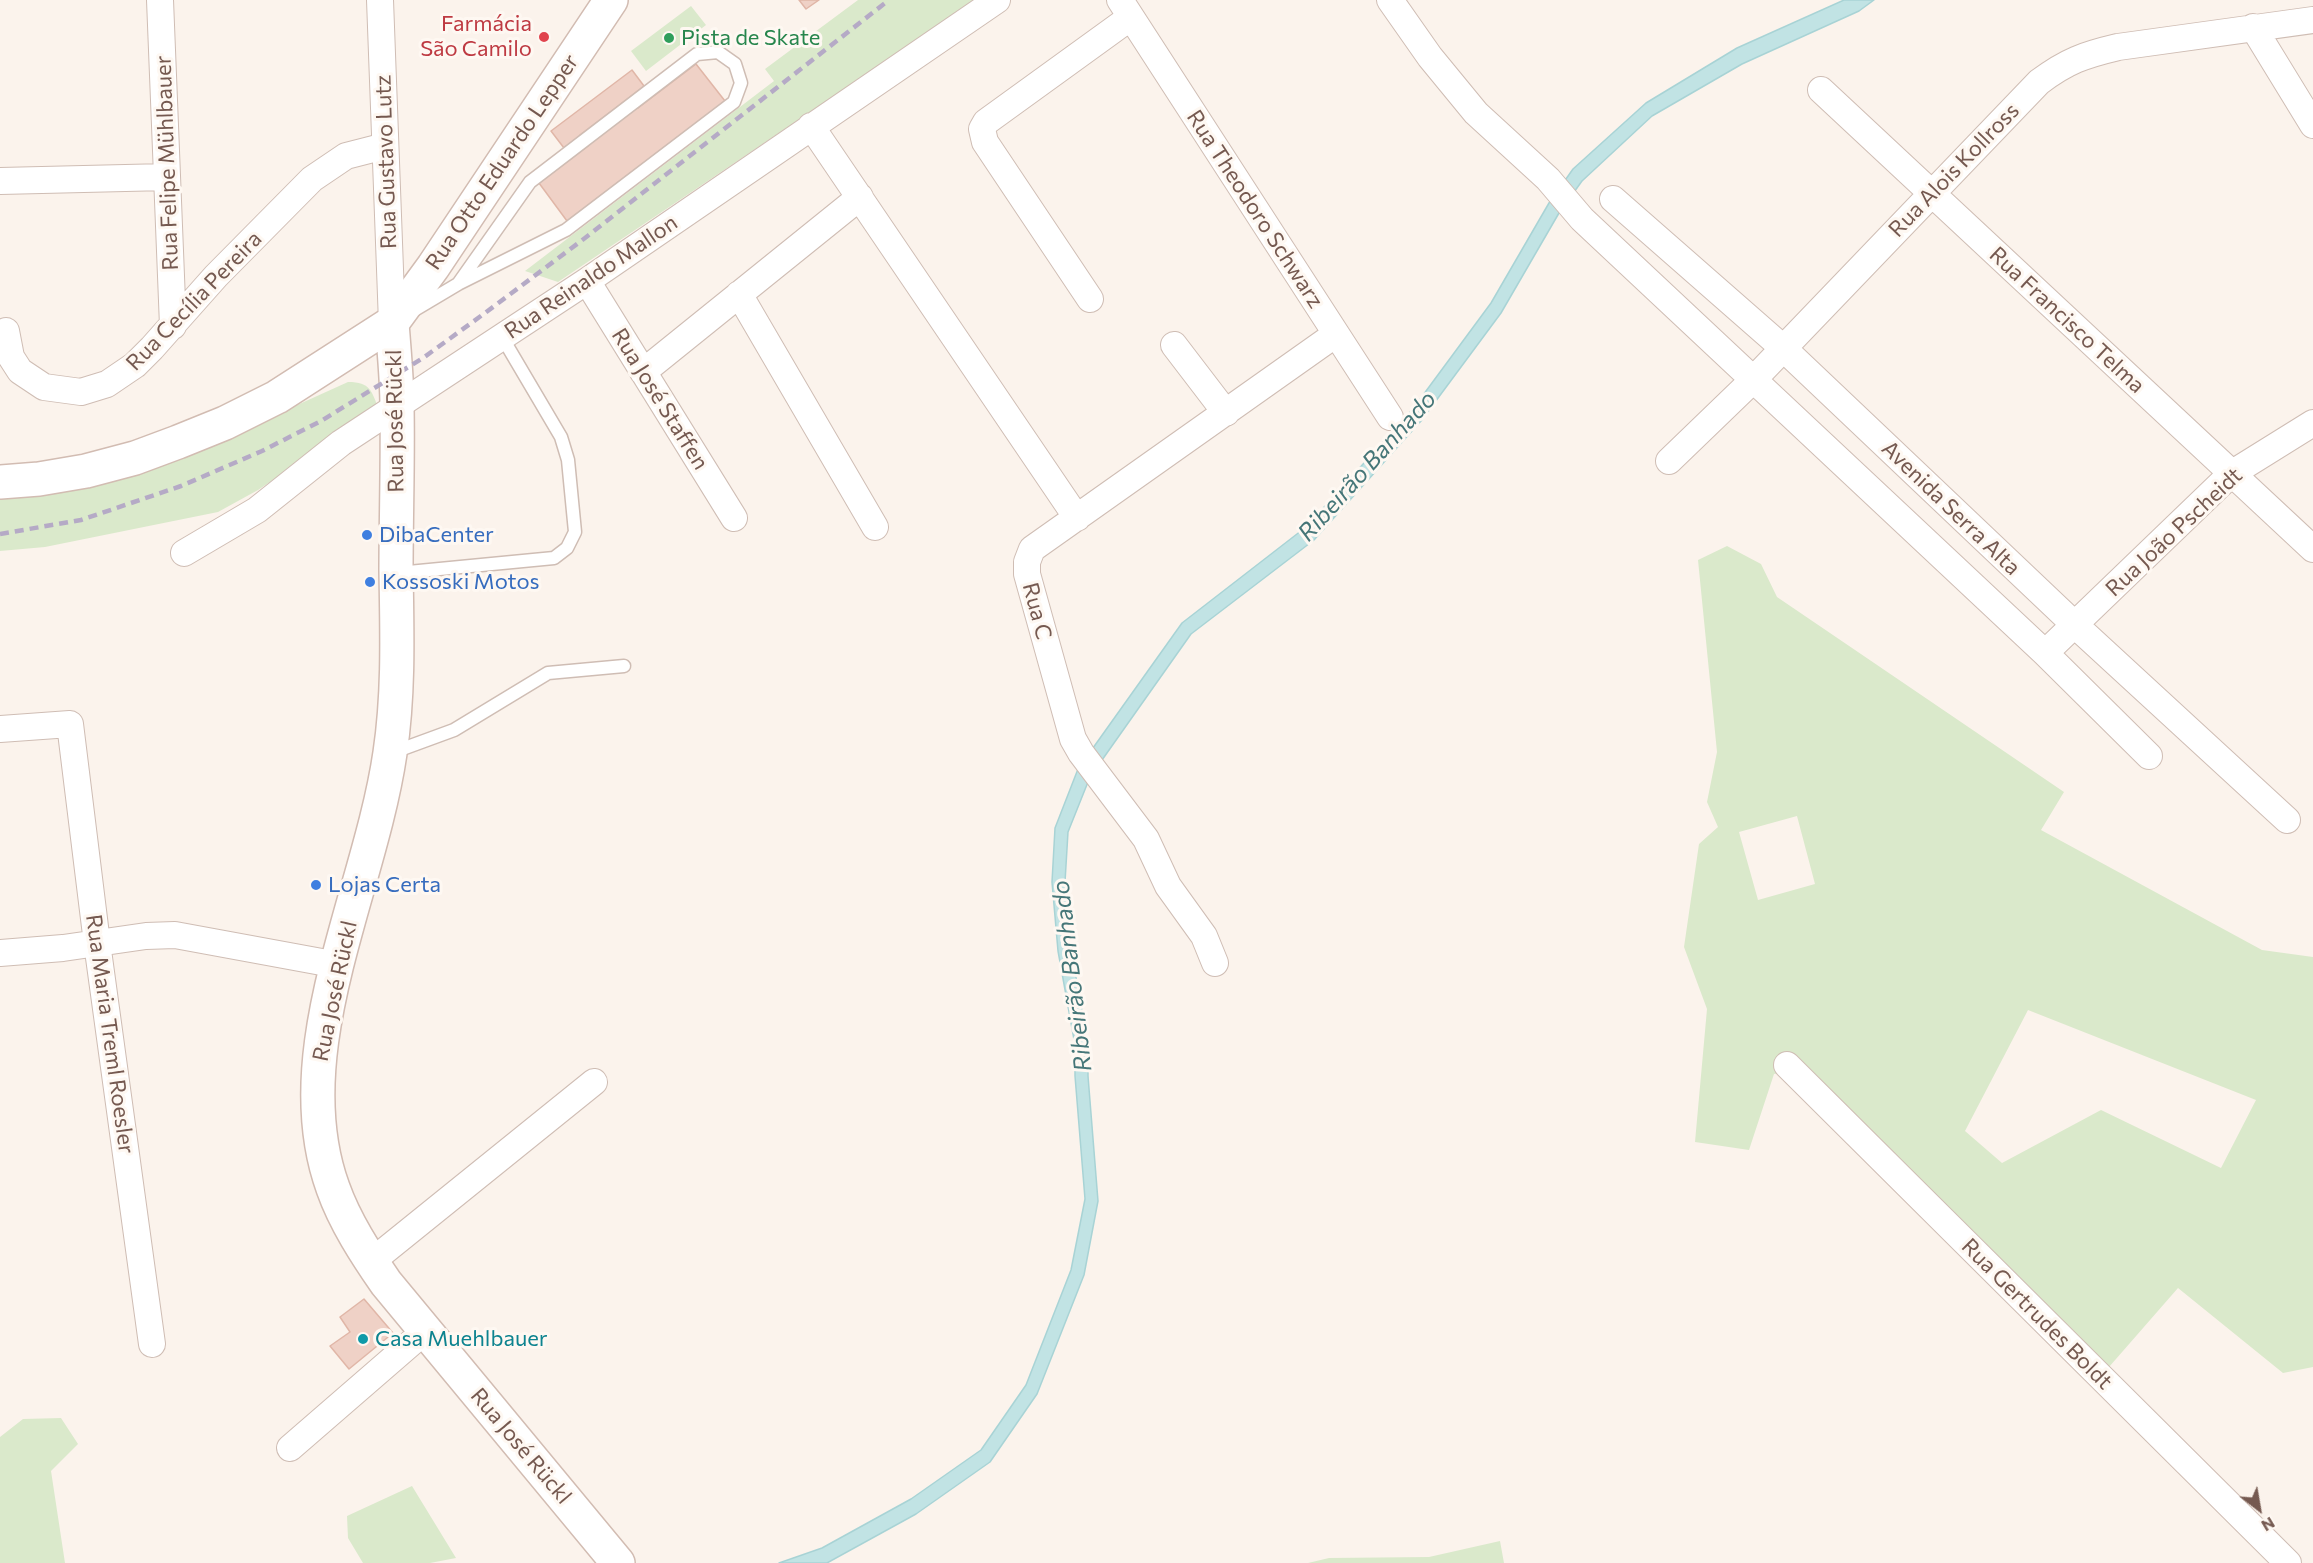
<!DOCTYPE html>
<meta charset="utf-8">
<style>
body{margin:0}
#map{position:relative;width:2313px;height:1563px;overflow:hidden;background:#fbf3ec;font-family:Commissioner,sans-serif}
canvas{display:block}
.north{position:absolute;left:2229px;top:1479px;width:60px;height:60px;-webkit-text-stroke:4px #fef8f2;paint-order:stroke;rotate:149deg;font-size:16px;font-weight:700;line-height:24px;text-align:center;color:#755950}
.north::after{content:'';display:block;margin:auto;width:21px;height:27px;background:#755950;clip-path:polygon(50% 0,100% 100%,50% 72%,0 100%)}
</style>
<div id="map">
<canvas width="2313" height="1563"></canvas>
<div class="north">N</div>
</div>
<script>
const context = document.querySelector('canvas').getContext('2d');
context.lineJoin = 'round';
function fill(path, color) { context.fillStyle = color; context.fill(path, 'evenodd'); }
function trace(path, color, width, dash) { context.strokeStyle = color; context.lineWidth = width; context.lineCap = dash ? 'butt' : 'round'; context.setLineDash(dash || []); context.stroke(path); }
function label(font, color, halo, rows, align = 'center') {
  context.font = font + ' Commissioner,sans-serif'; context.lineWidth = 6; context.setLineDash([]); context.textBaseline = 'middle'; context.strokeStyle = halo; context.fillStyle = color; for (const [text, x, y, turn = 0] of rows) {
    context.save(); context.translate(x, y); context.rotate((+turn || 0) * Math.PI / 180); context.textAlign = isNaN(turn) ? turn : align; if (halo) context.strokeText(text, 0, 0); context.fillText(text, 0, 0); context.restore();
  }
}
const green = new Path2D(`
 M858,0H976L558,282L525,271L774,81L765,69Z
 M691,6L706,25L646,71L631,51Z
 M348,382C371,382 371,391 379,409L258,490L218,512L45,547L0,551V493L189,454Z
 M1727,546L1761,564L1777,597L2064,792L2041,830L2262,950L2313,957V1367L2283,1373L2178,1288L2109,1367L1809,1068L1774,1074L1749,1150L1695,1142L1707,1009L1684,947L1699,844L1718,827L1707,802L1717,752L1698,560ZM1797,816L1815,884L1758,900L1739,832ZM2028,1010L2256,1100L2221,1168L2101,1110L2002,1163L1965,1131Z
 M61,1418L78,1444L51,1471L65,1563H0V1437L23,1419Z
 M412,1486L456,1558L430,1563H363L348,1538L347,1516Z
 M1500,1541L1504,1563H1308L1329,1558L1429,1557Z`);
const water = new Path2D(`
 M1844,0H1874L1859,11L1742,64L1652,116L1582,181L1559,213L1501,313L1421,421L1314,540L1191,634L1090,777L1068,832L1065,882L1071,950L1088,1044V1076L1098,1201L1084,1275L1037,1394L990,1462L916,1514L827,1563H779L822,1548L911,1499L981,1450L1026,1385L1071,1270L1085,1199L1075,1076V1045L1058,951L1052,882L1055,828L1078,769L1182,623L1306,527L1412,410L1491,303L1549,203L1573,169L1646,103L1737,48Z`);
const building = new Path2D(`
 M799,0H819L806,9Z
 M696,64L725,101L567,221L539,183L588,146L580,135L630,97L638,108Z
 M632,70L644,86L564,148L551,131Z
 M364,1299L393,1333L349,1369L330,1346L350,1332L340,1317Z`);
const lane = new Path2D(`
 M416,309L458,284L566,230L734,102L741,83L735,64L718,52L697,54L530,182L458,284
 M398,573L554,558L567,548L575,532L568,460L561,437L502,337
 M394,752L454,730L548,673L624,666`);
const street = new Path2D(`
 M160,0L173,326
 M380,0L392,323
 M1120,0L1390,417
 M1390,0L1430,57L1476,113L1548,179L1582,219L2045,653L2149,756
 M2253,27L2313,125
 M1821,90L2313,549
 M811,126L1077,518
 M0,181L167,177
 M1613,199L1783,348L2075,625L2287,820
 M587,281L734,518
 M739,294L875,527
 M1090,299L985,142L982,129L986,122L1131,17
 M6,331L11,357L20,371L44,387L81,392L107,384L135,365L152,348L216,276L312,179L346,156L385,146
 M1174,345L1226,413
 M643,372L860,197
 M1669,461L1753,380L2039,82C2067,61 2084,55 2118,47L2313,20
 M184,553L257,510L341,443L587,281L997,0
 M2045,653L2231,474L2313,423
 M0,729L70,724L97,943L152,1344
 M0,953L63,948L146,936L175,935L338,965
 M1215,963L1204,936L1168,886L1146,839L1081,753L1073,739L1027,574V562L1032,549L1336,334
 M1787,1065L2288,1563
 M371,1262L594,1082
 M290,1448L425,1331`);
const secondary = new Path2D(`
 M392,323C394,351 397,379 397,407C398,462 396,516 396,571C397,631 399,693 390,753C370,891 283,1051 333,1188C345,1222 366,1254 386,1283L618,1563
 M0,482L39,479L86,471L135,458L178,442L225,423L277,397L392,323L433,267L611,0`);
const rail = new Path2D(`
 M0,534L81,520L181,486L262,451L321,421L423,358L485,313L585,238L889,0`);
const markers = [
 [544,37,6,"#e0444e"],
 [669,38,6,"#2e9e5b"],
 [367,535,6,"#3f7fe0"],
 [370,582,6,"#3f7fe0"],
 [316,885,6,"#3f7fe0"],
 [363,1339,6,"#0f9aa8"]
];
const healthNames = [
 ["Farmácia",532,24],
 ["São Camilo",532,49]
];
const leisureNames = [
 ["Pista de Skate",681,38]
];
const streetNames = [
 ["Rua Gustavo Lutz",386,162,-92],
 ["Rua Otto Eduardo Lepper",502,162,-56],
 ["Rua Felipe Mühlbauer",167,163,-92],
 ["Rua Alois Kollross",1954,170,-46],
 ["Rua Theodoro Schwarz",1255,209,57],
 ["Rua Reinaldo Mallon",591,277,-34],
 ["Rua Cecília Pereira",194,301,-46],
 ["Rua Francisco Telma",2067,320,43],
 ["Rua José Staffen",660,399,58],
 ["Rua José Rückl",395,421,-91],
 ["Avenida Serra Alta",1951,508,44],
 ["Rua João Pscheidt",2174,532,-43],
 ["Rua C",1037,611,75],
 ["Rua José Rückl",335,991,-78],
 ["Rua Maria Treml Roesler",110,1034,82],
 ["Rua Gertrudes Boldt",2037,1314,45],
 ["Rua José Rückl",521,1446,50]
];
const shopNames = [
 ["DibaCenter",379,535],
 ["Kossoski Motos",382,582],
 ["Lojas Certa",328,885]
];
const cultureNames = [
 ["Casa Muehlbauer",375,1339]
];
const waterNames = [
 ["Ribeirão Banhado",1367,466,-48],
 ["Ribeirão Banhado",1072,976,-97]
];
fill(green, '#dae9cb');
fill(water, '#c1e3e4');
trace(water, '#a8d3d5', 1.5);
fill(building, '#efd1c6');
trace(building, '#e0b6a7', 1.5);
trace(lane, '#cfbdb4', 15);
trace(street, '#cfbdb4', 28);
trace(secondary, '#d2bcb2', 36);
trace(lane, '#fff', 12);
trace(street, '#fff', 26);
trace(secondary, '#fff', 33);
trace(rail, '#b5aac6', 4.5, [9, 6]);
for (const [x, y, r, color] of markers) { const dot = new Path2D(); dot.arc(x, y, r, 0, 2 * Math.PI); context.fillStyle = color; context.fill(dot); trace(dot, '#fef8f2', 2); }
label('22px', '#be3a42', '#fef8f2', healthNames, 'right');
label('22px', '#27864d', '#fef8f2', leisureNames, 'left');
label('22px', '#755950', '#fef8f2', streetNames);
label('22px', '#366cbe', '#fef8f2', shopNames, 'left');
label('22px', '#0d838f', '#fef8f2', cultureNames, 'left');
label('italic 24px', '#457678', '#fef8f2', waterNames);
</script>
